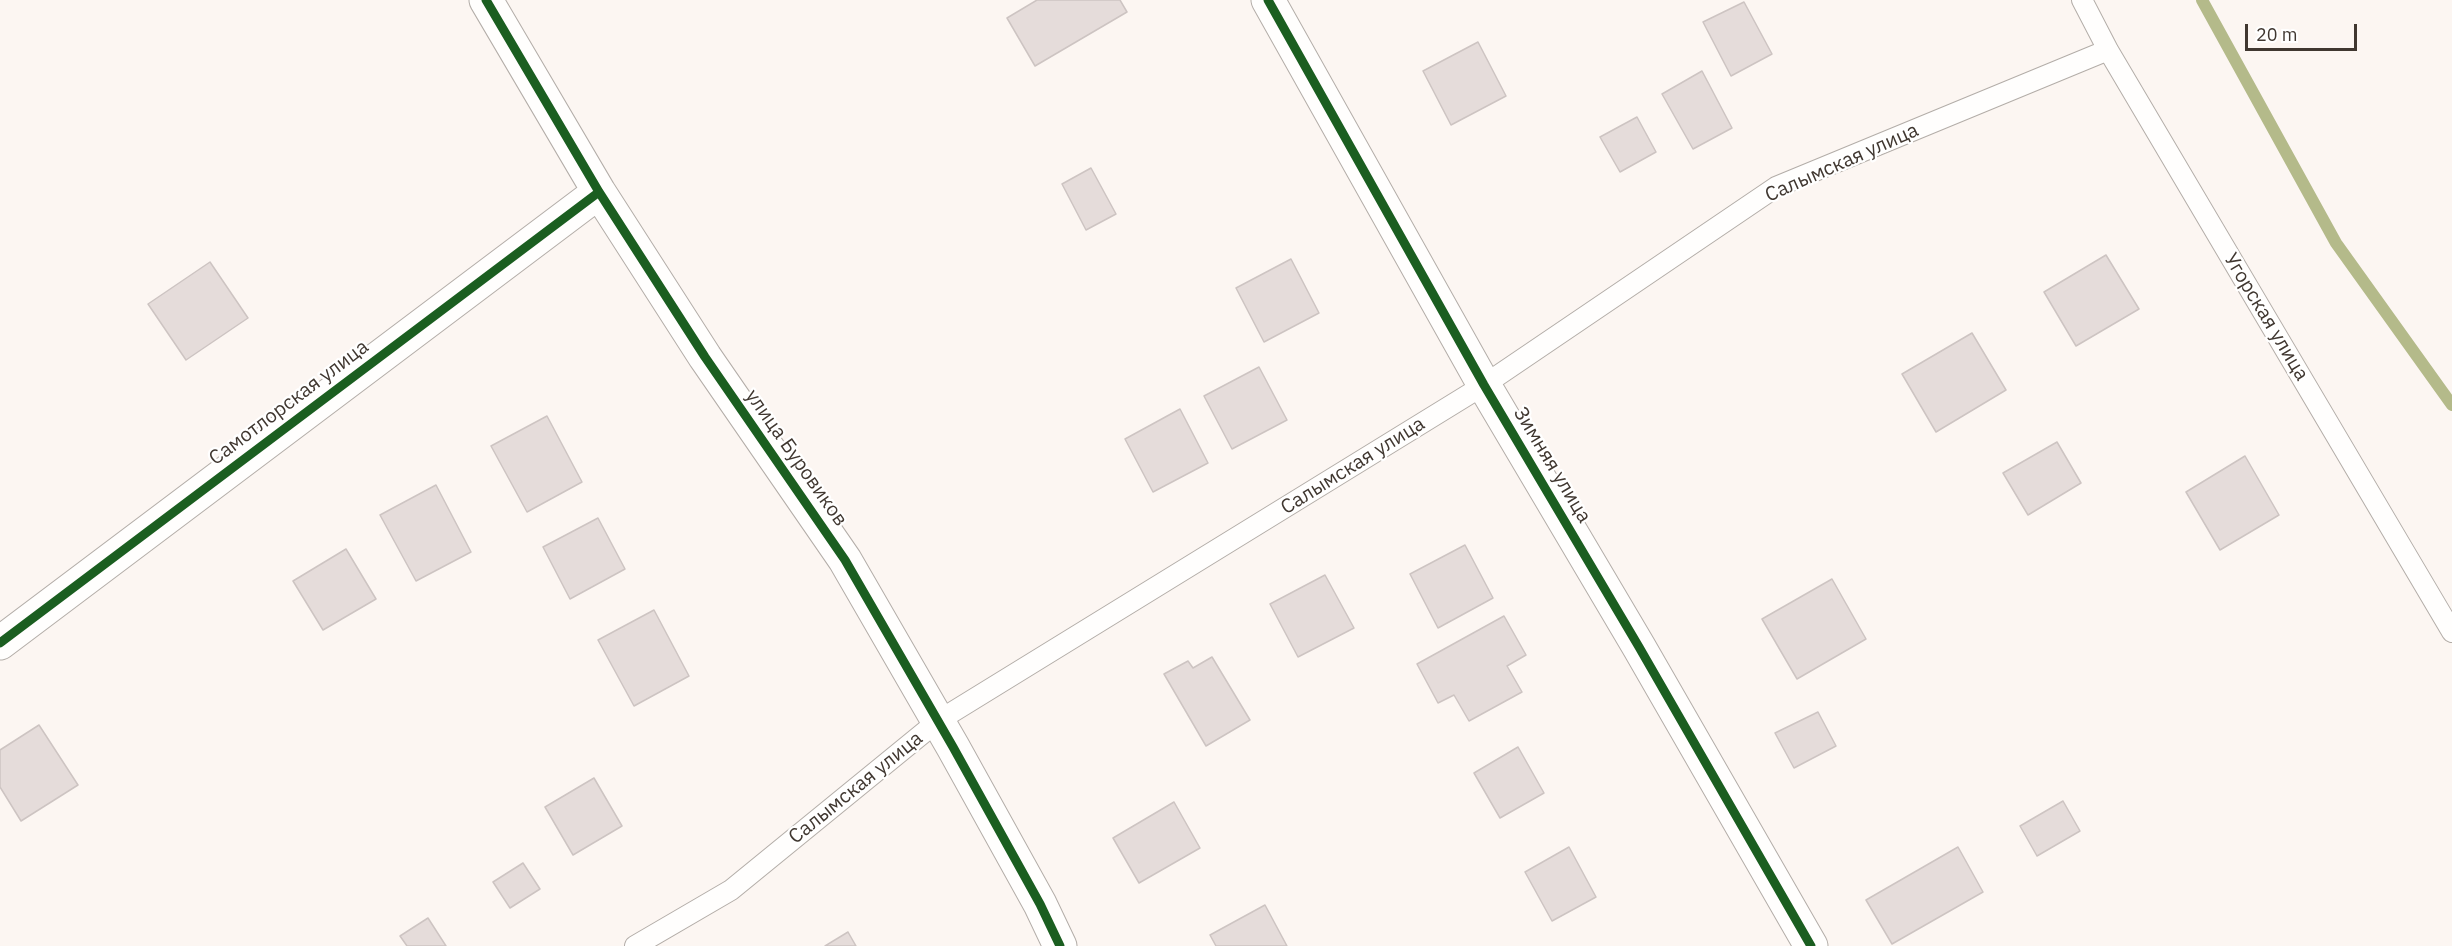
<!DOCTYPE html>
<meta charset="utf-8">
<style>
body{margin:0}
#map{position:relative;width:2452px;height:946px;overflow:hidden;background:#fcf6f2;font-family:"IBM Plex Sans",sans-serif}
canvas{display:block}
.scale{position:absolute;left:2245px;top:24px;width:112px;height:27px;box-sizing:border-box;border:3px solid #403730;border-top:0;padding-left:8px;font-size:18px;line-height:21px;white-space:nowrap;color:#403730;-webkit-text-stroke:4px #fff;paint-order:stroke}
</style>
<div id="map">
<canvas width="2452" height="946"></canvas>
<div class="scale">20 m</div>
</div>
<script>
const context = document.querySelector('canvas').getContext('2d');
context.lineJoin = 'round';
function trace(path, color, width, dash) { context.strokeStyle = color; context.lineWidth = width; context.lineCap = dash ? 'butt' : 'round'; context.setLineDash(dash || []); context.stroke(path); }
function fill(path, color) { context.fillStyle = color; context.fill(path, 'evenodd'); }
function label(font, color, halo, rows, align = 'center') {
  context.font = font + ' "IBM Plex Sans",sans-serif'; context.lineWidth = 4.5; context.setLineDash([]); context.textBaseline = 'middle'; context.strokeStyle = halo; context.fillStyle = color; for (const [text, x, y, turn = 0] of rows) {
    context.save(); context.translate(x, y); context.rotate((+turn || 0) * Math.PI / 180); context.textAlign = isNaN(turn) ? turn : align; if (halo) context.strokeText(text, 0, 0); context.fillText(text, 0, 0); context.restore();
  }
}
const stream = new Path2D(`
 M2202,0L2336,243L2452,405`);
const building = new Path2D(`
 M1037,0H1120L1127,12L1035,66L1007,18Z
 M1744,2L1772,54L1731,76L1703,22Z
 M1478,42L1506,96L1451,125L1423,71Z
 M1702,71L1732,128L1693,149L1662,94Z
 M1637,117L1656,152L1620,172L1600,137Z
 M1091,168L1116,214L1086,230L1062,184Z
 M2106,255L2139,309L2076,346L2044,292Z
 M1291,259L1319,313L1264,342L1236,288Z
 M210,262L248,318L186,360L148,304Z
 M1972,333L2006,390L1936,432L1902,374Z
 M1259,367L1287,420L1232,449L1204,396Z
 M1180,409L1208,463L1153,492L1125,439Z
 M547,416L582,482L527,512L491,446Z
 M2057,442L2081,483L2028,515L2003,473Z
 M2245,456L2279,515L2220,550L2186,492Z
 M436,485L471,552L416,581L380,515Z
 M598,518L625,569L570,599L543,547Z
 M1465,545L1493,598L1438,628L1410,574Z
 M346,549L376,599L323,630L293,581Z
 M1325,575L1354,628L1298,657L1270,604Z
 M1832,579L1866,639L1797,679L1762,619Z
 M654,610L689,676L634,706L598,640Z
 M1504,616L1526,655L1507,666L1522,692L1469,721L1454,695L1438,703L1417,664Z
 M1212,657L1250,720L1206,746L1164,674L1188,661L1193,668Z
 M1818,712L1836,746L1794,768L1775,733Z
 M39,725L78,785L21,821L0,787V750Z
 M1518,747L1544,793L1500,818L1474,773Z
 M594,778L622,826L573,855L545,807Z
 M2063,801L2080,831L2037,856L2020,826Z
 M1174,802L1200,848L1139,883L1113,838Z
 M1569,847L1596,897L1552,921L1525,872Z
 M1958,847L1983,892L1892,944L1866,900Z
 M523,863L540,889L510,908L493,882Z
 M1265,905L1287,946H1216L1210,935Z
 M428,918L446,946H407L400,936Z
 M848,932L856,946H825Z`);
const service = new Path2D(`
 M2082,0L2108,50L2452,632
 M635,946L731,890L938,721L1484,385L1776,187L2108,50`);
const minor = new Path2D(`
 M486,0L599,192L705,357L845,560L953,747L1040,904L1060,946
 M1268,0L1484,385L1639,647L1811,946
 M0,643L599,192`);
const cycleway = new Path2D(`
 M486,0L599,192L705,357L845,560L953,747L1040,904L1060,946
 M1268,0L1484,385L1639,647L1811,946
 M0,643L599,192`);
const streetNames = [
 ["Салымская улица",1842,163,-24],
 ["Угорская улица",2266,317,59],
 ["Самотлорская улица",289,403,-37],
 ["улица Буровиков",796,458,55],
 ["Зимняя улица",1552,465,59],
 ["Салымская улица",1353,466,-32],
 ["Салымская улица",856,788,-39]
];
trace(stream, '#b4ba8a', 12);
fill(building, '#e5dcda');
trace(building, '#cdc4c2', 1.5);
trace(service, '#b3ada8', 22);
trace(minor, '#b3ada8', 35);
trace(service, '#fffefd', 20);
trace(minor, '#fffefd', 33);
trace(cycleway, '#1b5e20', 9);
label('20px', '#403730', '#fff', streetNames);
</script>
